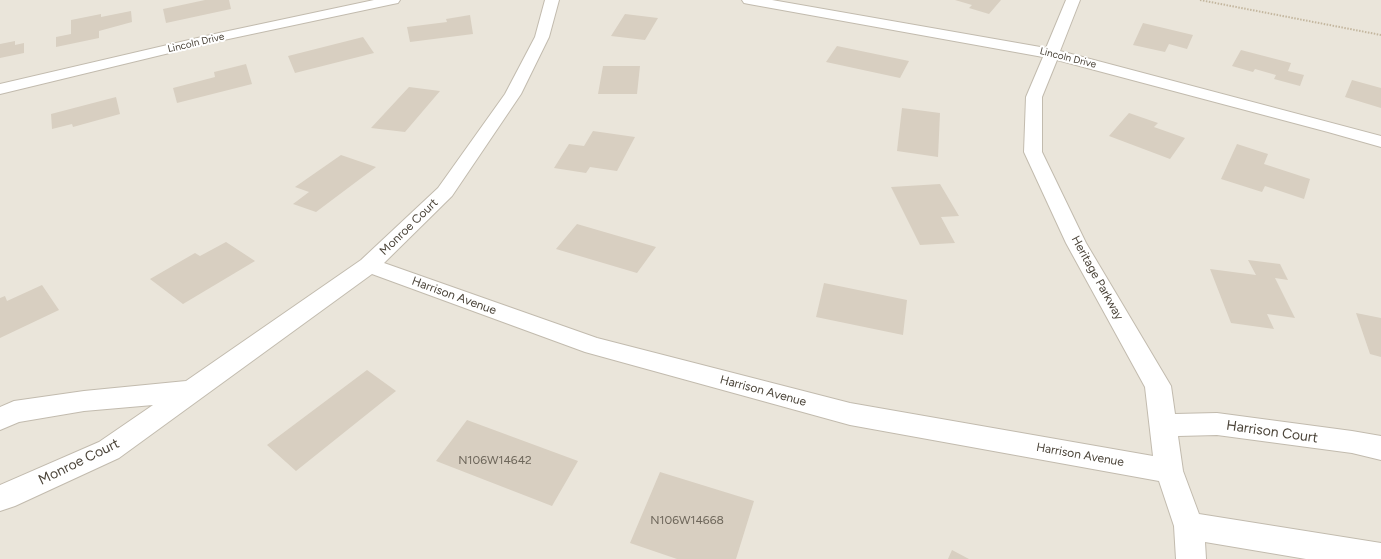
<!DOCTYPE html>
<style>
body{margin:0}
canvas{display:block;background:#f6f3ec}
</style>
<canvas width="1381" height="559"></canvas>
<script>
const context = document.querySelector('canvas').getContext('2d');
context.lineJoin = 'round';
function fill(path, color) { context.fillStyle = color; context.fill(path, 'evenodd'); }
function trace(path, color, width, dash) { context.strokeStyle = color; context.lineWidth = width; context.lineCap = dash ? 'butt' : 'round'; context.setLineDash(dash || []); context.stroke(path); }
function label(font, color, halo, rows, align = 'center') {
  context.font = font + ' Figtree,sans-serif'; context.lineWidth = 4; context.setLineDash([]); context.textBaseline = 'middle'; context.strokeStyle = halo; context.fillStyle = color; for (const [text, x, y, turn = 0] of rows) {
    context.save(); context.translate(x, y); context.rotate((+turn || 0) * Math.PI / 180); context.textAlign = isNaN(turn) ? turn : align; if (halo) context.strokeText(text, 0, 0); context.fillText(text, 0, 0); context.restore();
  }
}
const residential = new Path2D(`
 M0,0H1381V559H0Z`);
const building = new Path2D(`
 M205,0H229L231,9L166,23L163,9Z
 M955,0H1001L989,14L969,8L972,5Z
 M131,11L132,22L99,31V38L56,47V37L71,34V20L101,14V17Z
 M625,14L658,18L645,40L611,36Z
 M470,15L473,34L410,42L407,27L447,22L446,19Z
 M1143,23L1193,35L1187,49L1169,44L1165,52L1133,45Z
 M363,37L374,53L295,73L288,56Z
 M15,41V45L24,43V53L0,58V44Z
 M837,46L909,61L900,78L826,62Z
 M1241,50L1291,63L1288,71L1304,75L1300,86L1274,79L1276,75L1255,69L1253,72L1232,66Z
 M246,64L252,84L177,103L173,88L215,77L214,72Z
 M603,66H640L637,94H598Z
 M1352,80L1381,88V108L1345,97Z
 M409,87L440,91L405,132L371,128Z
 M116,97L120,114L73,127L72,124L52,129L51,114Z
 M902,108L940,113L938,157L897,151Z
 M1129,113L1158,123L1154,127L1185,138L1170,159L1109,136Z
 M593,131L635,137L617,171L590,167L586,173L554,168L569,144L584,146Z
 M1237,144L1268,154L1264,164L1310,179L1304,199L1265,186L1262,192L1221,179Z
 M341,155L376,167L316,212L293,204L309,192L295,187Z
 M940,184L959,216L941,217L955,243L920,245L891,187Z
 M577,224L656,247L637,273L556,249Z
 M226,242L255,261L183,304L150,279L195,253L200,256Z
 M1248,260L1280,264L1288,280L1275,278L1295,318L1267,314L1274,329L1231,323L1210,269L1256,275Z
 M824,283L907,300L903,335L816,317Z
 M42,285L59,310L0,338V298L5,296L7,301Z
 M1356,313L1381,318V357L1370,354Z
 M367,370L396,391L296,471L267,445Z
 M467,420L578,461L552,506L436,461Z
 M660,472L754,501L736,559H677L630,543Z
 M952,550L969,559H948Z`);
const path = new Path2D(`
 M1200,0L1381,35`);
const minor = new Path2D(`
 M374,0H400L398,3L393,4L219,41L0,94V84L219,33Z
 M545,0H559L549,37L521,94L452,196L384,263L597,338L850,403L1153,456L1145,387L1066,243L1024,152L1026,97L1043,57L749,4L744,3L742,0H772L1046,48L1066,0H1080L1060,51L1381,136V147L1328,132L1057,60L1042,97V152L1086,243L1171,386L1175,414L1217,413L1352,431L1381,436V460L1352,453L1217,435L1178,436L1183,471L1199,514L1381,543V559H1306L1205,542L1206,559H1176L1174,526L1159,481L850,425L585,352L372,274L119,458L15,506L0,511V485L99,442L153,405L84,411L19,422L0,430V407L14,401L84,391L186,381L361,260L438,188L505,94L535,37Z`);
const farStreetnames = [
 ["Lincoln Drive",196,43,-13],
 ["Lincoln Drive",1068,58,14]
];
const streetNames = [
 ["Monroe Court",409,227,-44],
 ["Heritage Parkway",1097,278,61],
 ["Harrison Avenue",454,296,20],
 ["Harrison Avenue",763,391,15],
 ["Harrison Avenue",1080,455,10]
];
const nearNumbernames = [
 ["N106W14642",495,460],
 ["N106W14668",687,520]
];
const nearStreetnames = [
 ["Harrison Court",1272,432,8],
 ["Monroe Court",79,462,-26]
];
fill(residential, '#eae5da');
fill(building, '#d8cfc1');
trace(minor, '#c2bbae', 2);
trace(path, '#c4b79f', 2, [1.5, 1.5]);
fill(minor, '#fff');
label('10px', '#4b4439', '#fff', farStreetnames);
label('12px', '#4b4439', '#fff', streetNames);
label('12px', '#6e675b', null, nearNumbernames);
label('14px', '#4b4439', '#fff', nearStreetnames);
</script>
